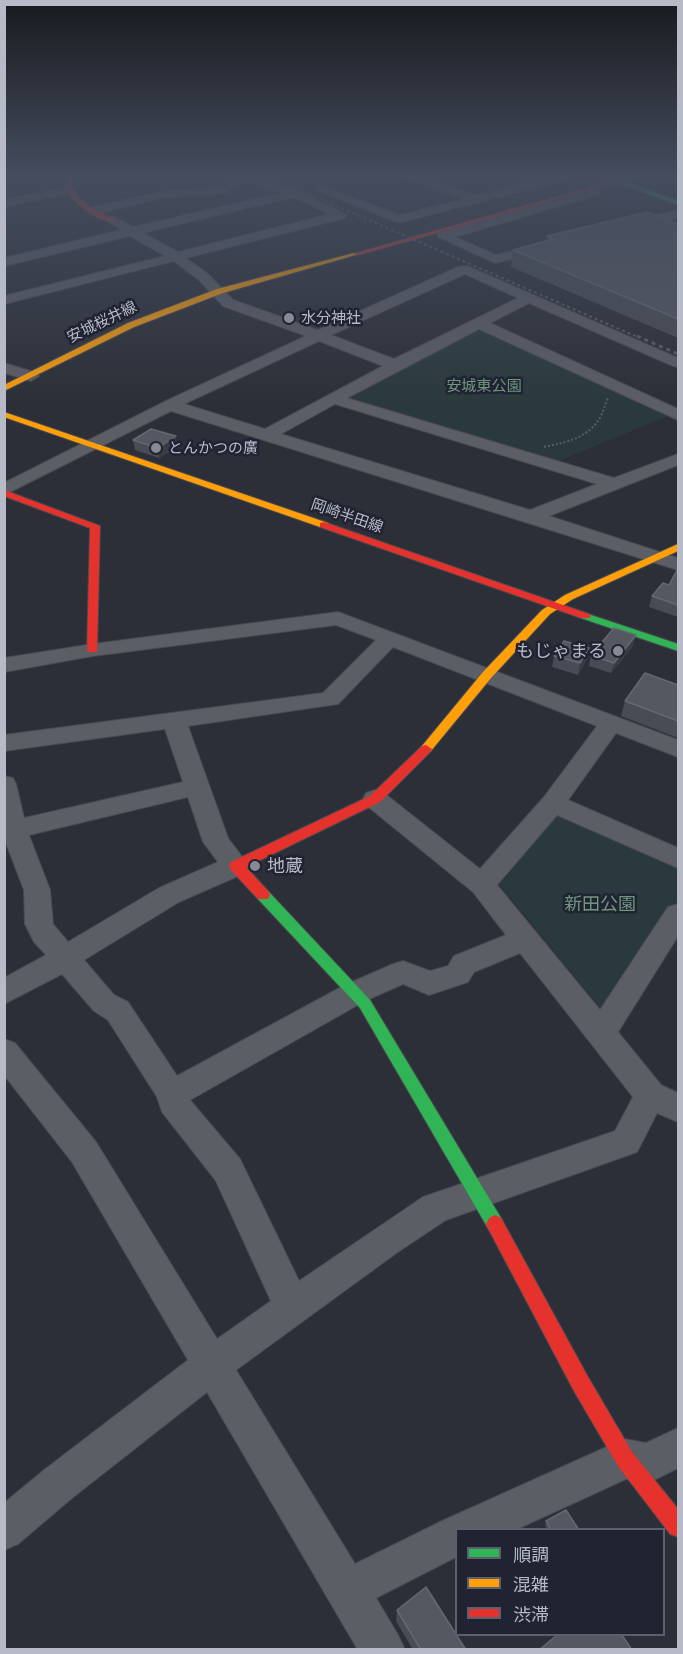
<!DOCTYPE html>
<meta charset="utf-8">
<style>
body{margin:0}
#map{position:relative;width:683px;height:1654px;overflow:hidden;background:#2c2f37;font-family:"Asap Condensed","Noto Sans JP",sans-serif}
canvas{display:block}
.frame{position:absolute;inset:0;border:6px solid #b7bbc8;pointer-events:none}
.legend{position:absolute;left:455px;top:1528px;width:210px;height:108px;box-sizing:border-box;background:#202432;border:2px solid #5c606e;margin:0;padding:8px 10px;list-style:none;font-size:18px;color:#b7bbc8}
.legend li{display:flex;align-items:center;gap:12px;height:30px}
.legend b{width:30px;border:2px solid #5c606e}
</style>
<div id="map">
<canvas width="683" height="1654"></canvas>
<div class="frame"></div>
<ul class="legend">
<li><b style="height:8px;background:#30b455"></b>順調</li>
<li><b style="height:8px;background:#ff9f0a"></b>混雑</li>
<li><b style="height:8px;background:#e5322d"></b>渋滞</li>
</ul>
</div>
<script>
const context = document.querySelector('canvas').getContext('2d');
context.lineJoin = 'round';
function fill(path, color) { context.fillStyle = color; context.fill(path, 'evenodd'); }
function trace(path, color, width, dash) { context.strokeStyle = color; context.lineWidth = width; context.lineCap = dash ? 'butt' : 'round'; context.setLineDash(dash || []); context.stroke(path); }
function label(font, color, halo, rows, align = 'center') {
  context.font = font + ' "Asap Condensed","Noto Sans JP",sans-serif'; context.lineWidth = 5; context.setLineDash([]); context.textBaseline = 'middle'; context.strokeStyle = halo; context.fillStyle = color; for (const [text, x, y, turn = 0] of rows) {
    context.save(); context.translate(x, y); context.rotate((+turn || 0) * Math.PI / 180); context.textAlign = isNaN(turn) ? turn : align; if (halo) context.strokeText(text, 0, 0); context.fillText(text, 0, 0); context.restore();
  }
}
const green = new Path2D(`
 M472,331L492,332L668,416L556,462L346,399Z
 M557,812L678,864V906L608,1017L500,885Z`);
const path = new Path2D(`
 M544,447C567,442 589,438 601,416C604,410 605,404 608,398`);
const street = new Path2D(`
 M237,177H257L298,191L347,215L345,218L186,258L208,274L233,300L318,330L458,267L467,266L678,358V367L673,366L529,303L490,323L678,409V420L479,329L347,398L614,478L678,454V465L549,516L678,558V570L171,411L4,495V483L168,400L306,336L223,306L199,280L174,261L4,304V296L165,256L130,236L4,266V258L121,230L106,220L112,216L133,227L281,193L247,181L222,194L165,197L93,215L87,211L89,208L165,191L219,188ZM293,197L330,214L178,252L143,233ZM465,274L518,298L394,359L331,335ZM319,341L383,366L265,429L184,404ZM335,404L597,484L530,510L281,434Z
 M406,177H423L475,196L550,177H569L567,179L399,223L317,190L323,187L327,188L400,215L464,199Z
 M593,185L600,190V194L455,237L496,255L545,243L551,247L550,250L495,263L437,236L439,233L589,190V186Z
 M69,187L75,190L73,192L4,207V200Z
 M678,210V218L630,230L624,226L626,223Z
 M4,363L37,373L39,376L31,381L4,373Z
 M338,612L678,740V757L616,733L568,800L678,848V868L557,815L497,885L600,1010L668,907L678,904V936L618,1032L661,1085L678,1093V1122L657,1113L637,1152L446,1220L395,1254L236,1370L355,1564L442,1521L611,1445L625,1439L646,1443L678,1428V1468L648,1483L626,1479L515,1530H456V1557L376,1598L398,1635L405,1650H358L207,1392L72,1498L18,1544L4,1550V1503L44,1470L188,1360L72,1162L4,1075V1039L15,1043L96,1142L217,1339L271,1301L216,1181L162,1112L157,1097L108,1020L94,1011L62,974L4,1004V978L46,955L34,942L25,924L24,890L4,838V776L13,778L16,784L24,818L183,782L165,729L4,751V735L323,693L376,640L336,625L93,656L4,672V658L93,644ZM393,647L597,726L544,797L480,869L384,793L375,790L366,793L363,799L366,805L473,892L506,935L454,956L448,966L430,971L403,961L393,964L345,985L177,1076L128,1002L114,995L84,960L179,902L245,873L249,866L228,838L188,726L338,704ZM188,797L203,842L218,862L159,888L68,942L53,924L50,890L29,835ZM520,953L633,1097L615,1131L423,1197L299,1281L240,1159L190,1100L365,1001L403,984L429,995L468,982L474,972Z`);
const fast = new Path2D(`
 M618,179L678,201V205L616,182Z
 M585,613L678,644V651L581,618V614Z
 M263,890L268,891L370,1000L501,1218L504,1224L501,1230L495,1233L489,1230L360,1008L258,899L256,895L258,891Z`);
const slow = new Path2D(`
 M354,253L359,254L223,293L134,327L4,391V385L128,323L217,289Z
 M4,412L328,523L329,525L328,527H320L4,417Z
 M678,544V551L573,599L550,614L491,678L430,752H422L420,749L422,746L483,672L542,610L565,595Z`);
const jam = new Path2D(`
 M69,177H75L71,186C80,204 97,211 114,219V221C95,221 73,203 65,186Z
 M627,177H637L358,255L353,254Z
 M4,490L100,526L97,652H89L87,650L90,528L4,496Z
 M324,522L589,614L591,616L589,618H581L320,527V523Z
 M426,745L432,749L430,752L380,802L246,867L268,891L270,895L268,899H258L231,870L229,866L231,862L370,796L422,746Z
 M495,1215L501,1218L588,1377L632,1452L678,1509V1537L670,1534L618,1466L574,1391L489,1230L486,1224L489,1218Z`);
const railFar1 = new Path2D(`
 M270,177L640,338`);
const rail = new Path2D(`
 M637,336L678,354`);
const wall = new Path2D(`
 M678,224V338L511,267L513,250L547,240V236Z
 M133,440L177,447L159,458L135,450Z
 M678,568V617L649,607L652,596L669,585Z
 M633,646L611,673L589,666L591,655Z
 M589,648L587,659L578,675L552,667L554,656Z
 M678,685V738L621,716L625,701Z
 M546,1521L579,1530H547L545,1525Z
 M397,1610L466,1650H413L396,1621Z`);
const shadedWall = new Path2D(`
 M176,436L177,447L159,458L158,448Z
 M636,635L633,646L611,673L614,663Z
 M589,648L587,659L578,675L580,663Z`);
const building = new Path2D(`
 M647,212L678,224V319L513,250L553,239L547,236Z
 M151,429L176,436L158,448L133,440Z
 M678,568V605L652,596L663,583L669,585Z
 M614,628L636,635L614,663L591,655Z
 M564,641L589,648L580,663L554,656Z
 M645,673L678,685V721L625,701Z
 M566,1510L579,1530H551L546,1521Z
 M426,1587L466,1650H421L397,1610Z
 M557,1635H622L632,1650H539Z`);
const markers = [
 [289,318,6,"#868a95"],
 [156,448,6,"#868a95"],
 [618,651,6,"#868a95"],
 [255,866,6,"#868a95"]
];
const farPoinames = [
 ["水分神社",301,318],
 ["とんかつの廣",168,448]
];
const farStreetnames = [
 ["安城桜井線",102,322,-26],
 ["岡崎半田線",347,516,19]
];
const farParknames = [
 ["安城東公園",484,386]
];
const poiNames = [
 ["もじゃまる",606,651],
 ["地蔵",267,866,"left"]
];
const parkNames = [
 ["新田公園",600,904]
];
fill(green, '#2a393d');
trace(street, '#484a50', 2);
trace(fast, '#484a50', 2);
trace(slow, '#484a50', 2);
trace(jam, '#484a50', 2);
trace(path, '#5a5d63', 2, [2, 2]);
fill(street, '#5c5e66');
fill(fast, '#30b455');
fill(slow, '#ff9f0a');
fill(jam, '#e5322d');
trace(railFar1, '#5a5d63', 2, [3, 3]);
trace(rail, '#5a5d63', 3, [4, 4]);
fill(wall, '#494c54');
fill(shadedWall, '#393c43');
fill(building, '#555860');
trace(building, '#646870', 1.5);
const sky = context.createLinearGradient(0, 0, 0, 409);
sky.addColorStop(0, '#181a1e');
sky.addColorStop(0.43, '#454d5e');
sky.addColorStop(1, '#454d5e00');
context.fillStyle = sky;
context.fillRect(0, 0, 683, 409);
for (const [x, y, r, color] of markers) { const dot = new Path2D(); dot.arc(x, y, r, 0, 2 * Math.PI); context.fillStyle = color; context.fill(dot); trace(dot, '#202432', 2); }
label('15px', '#b7bbc8', '#202432', farPoinames, 'left');
label('15px', '#b7bbc8', '#202432', farStreetnames);
label('15px', '#719680', '#202432', farParknames);
label('18px', '#b7bbc8', '#202432', poiNames, 'right');
label('18px', '#719680', '#202432', parkNames);
</script>
